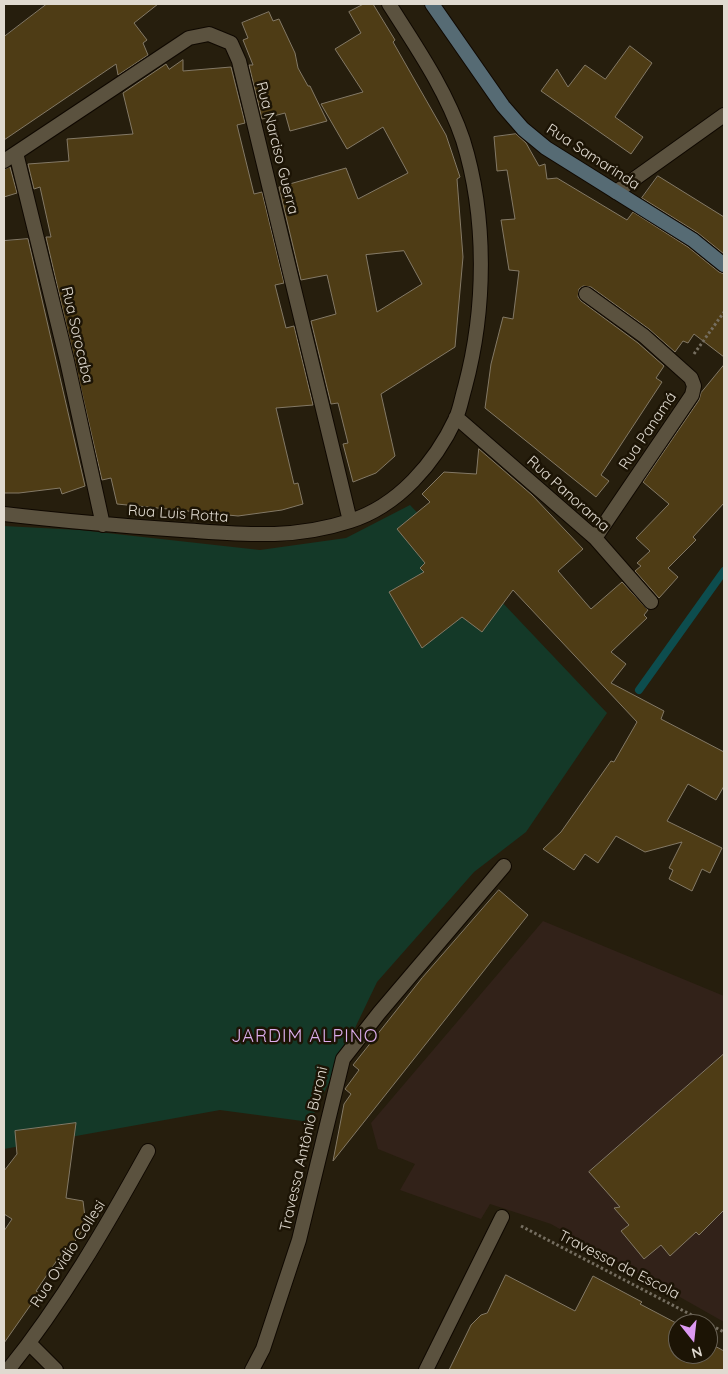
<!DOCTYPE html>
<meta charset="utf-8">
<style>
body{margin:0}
#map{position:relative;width:728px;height:1374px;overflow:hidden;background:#261e0d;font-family:Quicksand,sans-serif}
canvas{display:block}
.frame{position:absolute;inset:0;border:5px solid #e0dad0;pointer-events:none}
.north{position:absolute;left:668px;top:1314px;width:50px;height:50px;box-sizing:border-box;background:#1c1405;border:1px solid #6a6356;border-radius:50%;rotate:164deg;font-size:14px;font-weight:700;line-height:20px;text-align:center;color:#e0dad0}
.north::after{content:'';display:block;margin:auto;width:18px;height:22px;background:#dd99f3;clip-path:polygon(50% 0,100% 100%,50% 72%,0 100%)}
</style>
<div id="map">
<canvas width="728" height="1374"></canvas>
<div class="frame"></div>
<div class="north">N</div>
</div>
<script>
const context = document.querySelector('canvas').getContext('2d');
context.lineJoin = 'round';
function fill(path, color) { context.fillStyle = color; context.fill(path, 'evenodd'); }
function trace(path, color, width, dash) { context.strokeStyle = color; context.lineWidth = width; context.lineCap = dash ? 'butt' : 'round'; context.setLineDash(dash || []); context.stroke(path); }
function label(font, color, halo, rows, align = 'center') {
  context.font = font + ' Quicksand,sans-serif'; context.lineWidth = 5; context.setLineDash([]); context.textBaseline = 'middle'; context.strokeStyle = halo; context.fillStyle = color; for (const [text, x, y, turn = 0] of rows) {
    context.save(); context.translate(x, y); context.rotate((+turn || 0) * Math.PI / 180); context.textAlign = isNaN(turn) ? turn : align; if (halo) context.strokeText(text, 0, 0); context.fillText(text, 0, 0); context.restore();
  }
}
const education = new Path2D(`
 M543,921L724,996V1322L551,1224L490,1204L481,1219L400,1190L415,1164L378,1149L371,1123Z`);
const green = new Path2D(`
 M410,505L607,713L526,832L474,872L377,982L310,1122L220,1110L4,1149V526L80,530L260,550L346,538Z`);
const stream = new Path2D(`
 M639,690L724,571`);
const building = new Path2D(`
 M47,4H158L134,23L147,40L143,43L148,55L118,75L116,64L4,140V37Z
 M364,4H373L395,40L393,42L446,135L460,177L457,179L463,257L455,347L381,394L395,456L376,473L353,482L343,444L348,443L338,403L331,404L311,321L336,314L327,275L301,280L279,187L346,168L358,199L408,173L383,127L347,149L321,104L363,92L335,49L361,33L349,12ZM404,251L422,284L377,312L366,255Z
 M269,12L273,21L279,19L295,53L298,68L308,86H310L327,121L290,131L285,113L262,119L249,65H253L243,40L248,38L242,23Z
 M630,46L652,63L615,117L643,137L631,154L541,91L557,69L568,87L585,65L605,79Z
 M183,60V71L231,67L245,123L237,125L254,194L262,192L284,283L275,285L286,328L294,326L313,405L276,408L294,484L298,483L303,504L282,510L238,516L117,504L111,478L102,480L46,237H51L40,187L34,189L28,164L69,161L67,139L133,134L123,93L166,64L169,69Z
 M516,134L526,143L539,166L545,164L547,179L557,178L627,220L633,212L688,247L719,272L724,274V357L694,334L688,343L683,341L675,352L649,329L591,287L583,286L579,289L578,297L581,301L638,343L664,366L656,378L662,382L601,475L609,481L596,497L485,408L491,364L503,317L513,319L519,271L509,270L501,220L515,219L507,170L497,171L494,137Z
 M10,167L17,193L4,197V170Z
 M658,176L724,217V254L698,233L642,198Z
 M28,239L85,486L62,494L60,488L19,493H4V241Z
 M724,365V503L693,537L696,540L668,568L678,577L659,598L635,571L641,566L637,563L650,551L636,538L669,504L643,482L699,400L701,393Z
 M479,449L532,495L583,549L558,571L591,609L622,582L648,610L644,615L647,618L611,652L626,664L611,683L664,711L661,719L724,752V786L716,800L688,784L667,821L722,848L710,873L702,869L692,891L669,879L673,870L669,868L682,842L645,852L616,836L598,863L585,854L574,870L543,849L561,832L611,761L614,762L637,722L513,590L482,632L462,617L422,648L389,592L424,572L420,568L425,563L397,529L430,502L422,494L444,472L476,474Z
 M499,890L528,915L333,1161L344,1104L351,1094L345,1089L359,1070L353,1065L422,978Z
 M724,1054V1210L699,1235L696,1232L670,1256L661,1245L644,1259L621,1231L629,1225L614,1208L620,1207L589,1172Z
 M76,1123L66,1198L83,1201L86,1225L65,1256L62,1253L36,1291L39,1293L4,1343V1231L12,1219L4,1214V1171L17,1154L15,1131Z
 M506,1275L575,1311L593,1276L642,1302L640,1304L678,1324V1354H708V1340L712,1342L711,1344L724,1351V1370H449L471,1325L481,1315L487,1313Z`);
const path = new Path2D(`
 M694,354L724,312
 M521,1226L724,1332`);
const service = new Path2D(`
 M616,192L724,115`);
const minor = new Path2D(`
 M16,153L67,361L103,525
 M4,161L189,38L209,34L231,43L239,61L350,521
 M586,294L644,336L691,378L694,386L692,395L595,538
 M456,417L595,538L651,602
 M4,514C63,521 123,526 182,530C242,534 292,540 350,521C398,506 435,463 456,418C460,409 462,397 465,387C486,309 487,217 463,140C446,90 417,48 389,4
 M29,1343L56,1370
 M8,1370C62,1303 106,1227 148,1151
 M252,1370L263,1349L299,1240L343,1059L379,1013L504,866
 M426,1370L502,1217`);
const secondary = new Path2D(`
 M432,4L503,106L523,129L546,148L693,240L724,265`);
const streetNames = [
 ["Rua Narciso Guerra",277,148,76],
 ["Rua Samarinda",593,157,33],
 ["Rua Sorocaba",77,335,77],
 ["Rua Panamá",648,431,-56],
 ["Rua Panorama",568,494,42],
 ["Rua Luis Rotta",178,514,4],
 ["Travessa Antônio Buroni",304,1149,-77],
 ["Rua Ovidio Collesi",68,1254,-57],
 ["Travessa da Escola",619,1265,27]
];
const quarterNames = [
 ["JARDIM ALPINO",305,1037]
];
fill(education, '#322219');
fill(green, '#143928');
trace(stream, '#0d4d4e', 8);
fill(building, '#4e3c15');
trace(building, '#837966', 1);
trace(service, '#0f0800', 16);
trace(minor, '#0f0800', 16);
trace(secondary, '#0f0800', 16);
trace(path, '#756e60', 3, [2.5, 2.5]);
trace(service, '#5b523f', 14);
trace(minor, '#5b523f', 14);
trace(secondary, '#566b74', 14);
label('15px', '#e0dad0', '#1c1405', streetNames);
context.letterSpacing = '1px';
label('18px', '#dcadec', '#1c1405', quarterNames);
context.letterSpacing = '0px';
</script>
